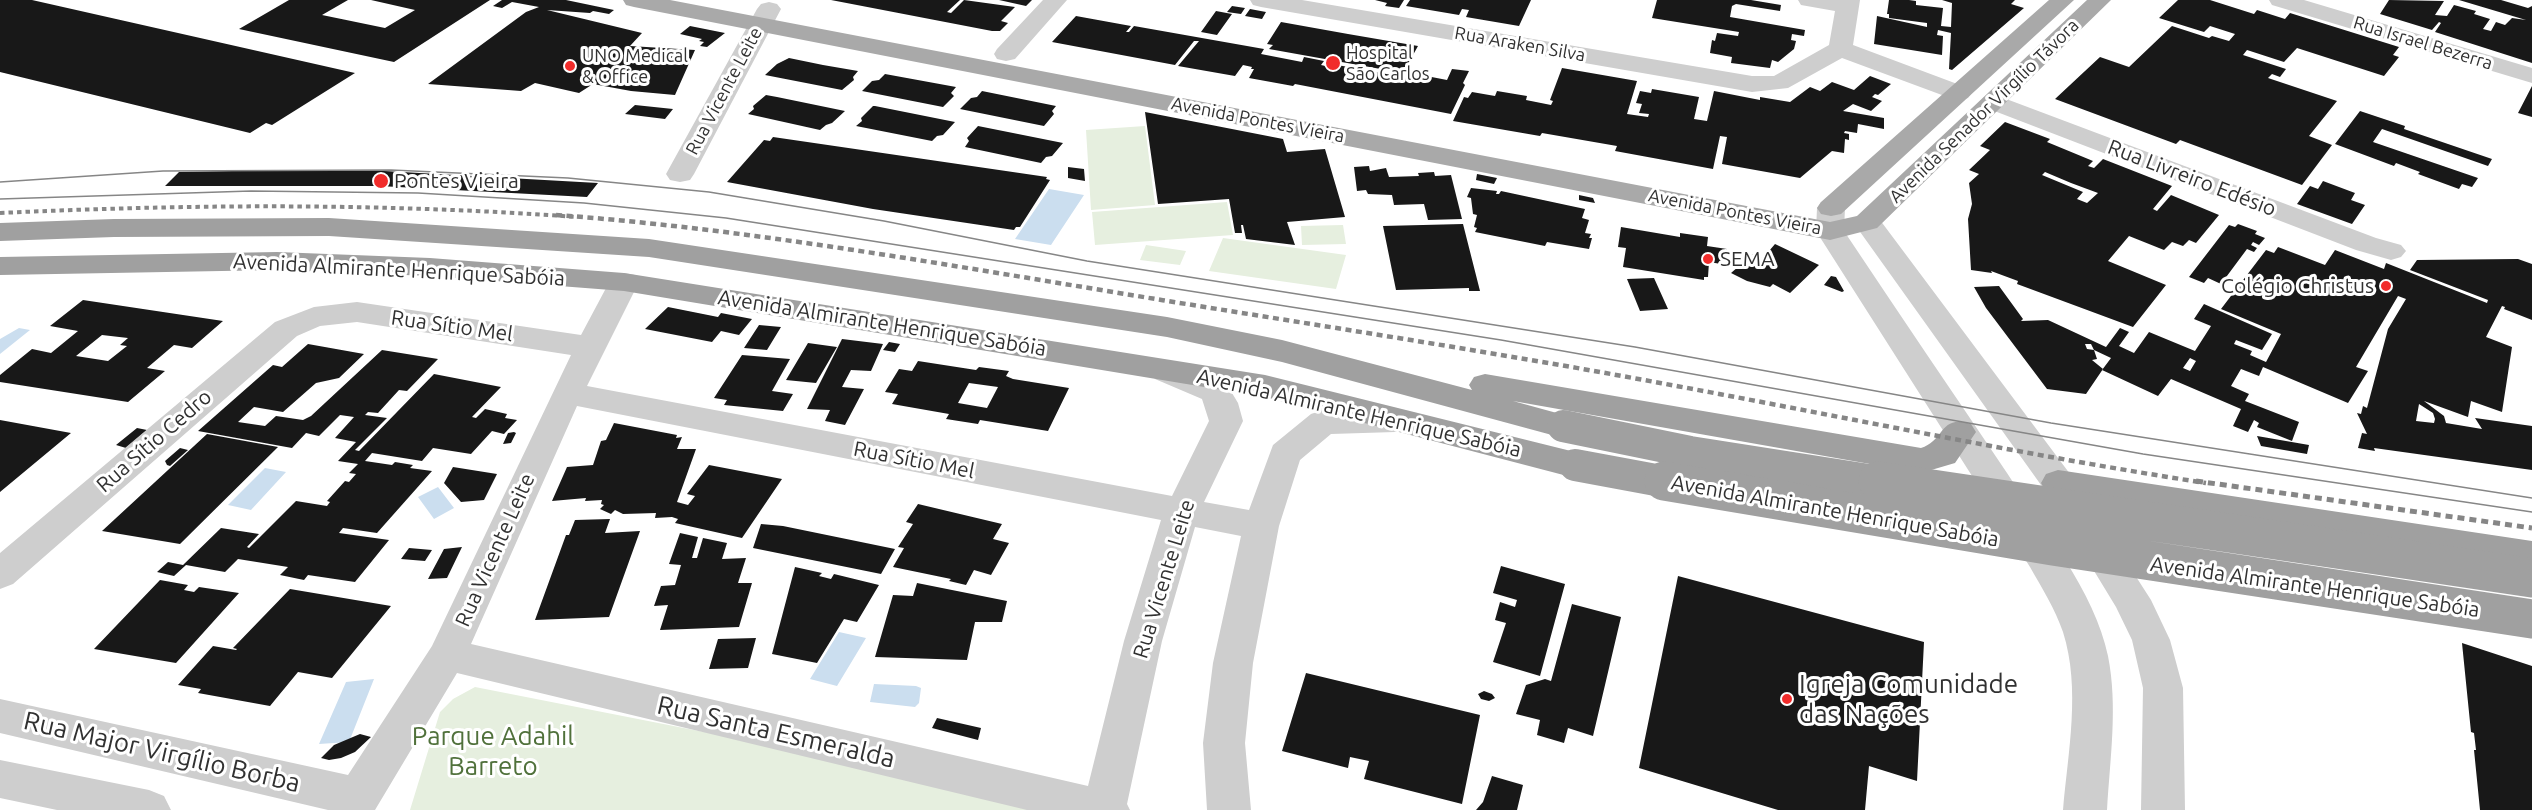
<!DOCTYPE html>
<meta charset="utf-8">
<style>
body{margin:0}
canvas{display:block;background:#fff}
</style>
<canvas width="2532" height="810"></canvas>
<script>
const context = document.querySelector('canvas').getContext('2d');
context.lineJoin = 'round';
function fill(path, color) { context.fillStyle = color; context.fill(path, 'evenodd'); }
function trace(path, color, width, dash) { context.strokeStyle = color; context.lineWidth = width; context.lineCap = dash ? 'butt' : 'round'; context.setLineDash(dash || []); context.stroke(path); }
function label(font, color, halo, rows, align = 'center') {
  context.font = font + ' Ubuntu,sans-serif'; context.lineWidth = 6; context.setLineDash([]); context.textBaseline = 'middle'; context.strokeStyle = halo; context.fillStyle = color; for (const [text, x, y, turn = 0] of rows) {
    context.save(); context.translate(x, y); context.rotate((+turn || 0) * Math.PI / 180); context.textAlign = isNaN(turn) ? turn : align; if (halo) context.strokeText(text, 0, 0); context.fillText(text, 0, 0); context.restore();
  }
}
const green = new Path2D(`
 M1145,126L1155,205L1091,210L1086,130Z
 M1227,202L1233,235L1095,245L1092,212Z
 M1343,225L1346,244L1302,245L1301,226Z
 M1223,238L1346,255L1336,289L1209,271Z
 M1146,245L1186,251L1180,265L1140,260Z
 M475,687L974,785L1055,810H410L440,712L453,699Z`);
const water = new Path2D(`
 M1049,189L1084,195L1051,245L1015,239Z
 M19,328L30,330L0,354V339Z
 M265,468L286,472L251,510L228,505Z
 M438,487L454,508L434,519L418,497Z
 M839,632L866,638L837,686L810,679Z
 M374,679L349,742L319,744L346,682Z
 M874,684L916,686L921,688L919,703L915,707L870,702Z`);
const building = new Path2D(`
 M0,0H32L355,73L272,125L266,123L250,133L0,72Z
 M289,0H348L322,15L385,28L415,10L371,0H490L394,62L239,29Z
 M502,0H566L614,10L609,14L593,11L590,13L547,10L642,33L630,46L695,50L675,95L631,91L593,84L579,93L535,83L521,91L428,84L526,12L539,7L512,2L502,8L493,6Z
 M831,0H960L947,12L951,13L964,0L1015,7L1001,21L1008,23L1000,31H992Z
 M999,0H1032L1026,6Z
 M1375,0H1404L1399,8L1385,6L1387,3Z
 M1410,0H1531L1519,26L1466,17L1469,10L1462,9L1459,15L1406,6Z
 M1657,0H1751L1781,5L1780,11L1736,4L1732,6L1730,17L1805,30L1804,36L1792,34L1791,40L1796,41L1794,49L1778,62L1772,60L1770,68L1731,63L1732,57L1710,53L1712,40L1715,41L1717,33L1738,36L1739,32L1652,18Z
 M1889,0H1909L1916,1V5L1943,8L1941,26L1951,27L1952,3L1942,0H2015L2011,4L2024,8L1952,70L1949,69L1951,33L1938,30L1937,35L1943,36L1942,55L1874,44L1877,16L1927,27V23L1889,18V14H1887Z
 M2178,0H2210L2254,14L2257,10L2285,19L2290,13L2399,47L2393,55L2399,57L2384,76L2297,48L2284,62L2247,50L2243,55L2286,69L2280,77L2272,74L2268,78L2337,101L2309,136L2332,145L2302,185L2180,140L2176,144L2055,99L2100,57L2129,67L2172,26L2209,38L2212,36L2229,41L2235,34L2210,26L2204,32L2159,18Z
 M2389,0L2444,1L2435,15L2447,16L2454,5L2476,11L2474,14L2490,19L2483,29L2491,31L2496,22L2505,25L2512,18L2526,20L2459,0H2501L2528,8L2532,6V63L2435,32L2441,23L2439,22L2432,30L2380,14Z
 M1232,6L1245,8L1241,14L1227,12Z
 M1250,9L1266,12L1262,19L1245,16Z
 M1216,11L1232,14L1217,35L1201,32Z
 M1076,16L1131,26L1126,32H1129L1134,26L1264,49L1261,54L1302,62L1304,57L1324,61L1321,65L1330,67L1332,64L1408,78L1411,73L1447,80L1452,69L1469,71L1463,83L1465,85L1451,114L1295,84L1293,86L1249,78L1254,69H1251L1252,67L1243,65L1235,76L1178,66L1199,41H1194L1175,65L1052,42Z
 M1281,22L1348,34L1418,46L1403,73L1269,49L1273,45L1267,44Z
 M690,26L725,33L707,47L700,46L704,42L699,41L702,39L680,34Z
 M789,58L823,65L858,71L853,77L854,80L842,90L765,75L777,64Z
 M1562,68L1637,81L1627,114L1648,117L1649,114L1639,113L1642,104L1636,103L1640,91L1651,93L1652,89L1699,97L1694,119L1707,121L1714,91L1760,100V97L1790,102L1810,87L1820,91L1832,82L1854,90L1870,76L1891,84L1878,95L1875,94L1872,97L1882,101L1871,111L1853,104L1843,111L1884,118V129L1858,124L1857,133L1845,131L1844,133L1849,134V140L1845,139L1844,153L1832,151L1800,178L1722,164L1727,137L1720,136L1713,169L1615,151L1617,146L1542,133L1540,136L1453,121L1464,97L1468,98L1472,92L1495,96L1497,91L1527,96L1526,100L1551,105L1553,101L1550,100Z
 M885,74L956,87L951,93L954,96L943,107L862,91L872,81L879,80Z
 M2532,86V117L2518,113Z
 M982,91L1056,106L1052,111L1054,114L1044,126L960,109L971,98L977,97Z
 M766,95L777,97L845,111L832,123L826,125L820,130L748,114L754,109L753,106Z
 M635,105L673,109L665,119L625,114Z
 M873,106H875L955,122L943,135L937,136L932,141L856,126L862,121L861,118Z
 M2360,111L2405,126L2404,129L2492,159L2488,166L2382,129L2373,142L2478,178L2472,187L2462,184L2459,189L2418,174L2420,172L2396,163L2394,166L2335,144Z
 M1145,112L1283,139L1287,152L1325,149L1345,217L1287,222L1295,245L1246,239L1243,225H1241L1242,233H1235L1229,199L1158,204Z
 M2005,122L2050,139L2047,142L2093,161L2088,166L2094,168L2103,159L2172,186L2153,209L2157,211L2171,195L2219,215L2196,243L2189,240L2183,246L2172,242L2164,250L2129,236L2108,261L2166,285L2133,327L2017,284L2018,281L1991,271L1992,273L1971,270L1968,219L1972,204L1969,183L1979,174L1969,170L1990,150L1980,146ZM2045,172L2071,183L2098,193L2087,203L2077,199L2083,192L2042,175Z
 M978,126L1063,143L1052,156L1046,157L1041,163L965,147L969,141L967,138Z
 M773,137L1047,177L1046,179L1050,180L1020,227H1016L1014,230L873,209L727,182L764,140L770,141Z
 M1369,166L1370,171L1386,168L1389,177L1419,176L1418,173L1434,172L1435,176L1451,175L1462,219L1428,220L1424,204L1394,205L1392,195L1368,194L1366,190L1357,191L1354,167Z
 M1068,167L1084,169L1085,181L1068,178Z
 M285,170L384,171L598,183L587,197L379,186H165L179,172Z
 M1477,174L1497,178L1494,184L1476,180Z
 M2323,181L2355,193L2351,200L2365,205L2352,224L2297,204L2310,186L2318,189Z
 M1471,188L1497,191L1496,194H1499L1501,191L1585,209L1582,218L1589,220L1585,233L1591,234L1589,238H1592L1589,249L1547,242L1545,246L1475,232L1477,228L1474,227L1477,215L1473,214L1471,198L1467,197Z
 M1579,195L1593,198L1595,203L1579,200Z
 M1463,224L1480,291H1469V288L1396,290L1383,226Z
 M2238,224L2257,231L2255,234L2265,238L2259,245L2253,242L2251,245L2257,248L2254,252L2247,249L2221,284L2208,278L2204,283L2189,277L2229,225L2235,227Z
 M1621,227L1680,237V233L1708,237L1707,246L1727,249V265L1709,262L1708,277H1704V280L1623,267L1626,248L1618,247Z
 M1775,244L1819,265L1790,293L1773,284L1770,287L1747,281L1731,273L1754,253L1763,258Z
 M2278,247L2325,265L2335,250L2384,269L2386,263L2487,303L2488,300L2410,270L2417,260L2518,259L2532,264V320L2504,309L2505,307L2502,306L2486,337L2512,347L2502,412L2471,401L2468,417L2424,401L2444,416L2446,423L2482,429L2475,418L2532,426V470L2374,448L2375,451L2358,448L2362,433L2367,434L2357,413L2361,414L2363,406L2367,408L2388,329L2406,299L2398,296L2356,367L2368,371L2348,403L2263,367L2259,376L2241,369L2231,386L2249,394L2245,401L2299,422L2292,441L2257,427L2259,423L2254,420L2248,432L2233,426L2241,409L2171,379L2158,396L2102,370L2111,358L2094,350L2091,344H2085L2087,349L2094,350L2097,359L2092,360L2103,369L2086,394L2047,389L1986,308L1974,287L1999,286L2023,319L2021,321L2048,320L2106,347L2120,328L2129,332L2119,346L2134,353L2149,332L2195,351L2211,326L2194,319L2204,304L2272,334L2262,350L2236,340L2234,344L2252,351L2250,355L2266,362L2281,334L2221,309L2266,250L2274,253ZM2190,358L2196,361L2190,371L2183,368ZM2419,404L2433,413L2435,419L2434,423L2416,421Z
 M1831,276L1836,277L1844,291L1842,292L1824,285Z
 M1654,278L1668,309L1640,311L1627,279Z
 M83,300L223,321L192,348L174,345L147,368L165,371L128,402L0,382V375L32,349L51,353L78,331L50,326ZM102,335L128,338L120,345L127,346L108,361L76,356Z
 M668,307L718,317L721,313L752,319L739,335L721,331L712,342L645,329Z
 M759,325L781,327L767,350L744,348Z
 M842,339L883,344L871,371L851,370L842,387L864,389L845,425L825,421L830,410L807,409Z
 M889,342L900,344L895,352L883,350Z
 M808,343L837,347L816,383L786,380Z
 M308,344L364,354L339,378L316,383L283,412L254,407L238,422L265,426L276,416L303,420L311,416L382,350L438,359L407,391L399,390L378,413L368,412L365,415L387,418L355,450L359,451L434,374L501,387L472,417L476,418L485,409L507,414L505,418L517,420L504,434L492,431L471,454L433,448L422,461L372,453L365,461L392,465L395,462L413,465L410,468L432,471L377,533L343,528L339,533L389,540L355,582L308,575L304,580L280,575L288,567L238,559L225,572L186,565L174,576L157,572L168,562L183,565L221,528L259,534L247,547L249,548L296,501L327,506L330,502L327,501L345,481L349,482L356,474L349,473L358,464L338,461L356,442L335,438L354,417L340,415L319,436L306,433L292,448L198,431L273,365L282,367Z
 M742,355L790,359L772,391L793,394L783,411L724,405L727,400L714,398Z
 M918,361L976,370L979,367L1009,371L1006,376L1013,379L1069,388L1048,431L980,420L978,424L946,419L949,414L892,404L898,394L885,392L899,369L912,371ZM969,383L998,387L987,408L958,403Z
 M0,420L71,433L0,492Z
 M614,423L677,435L676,438L682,437L677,449H696L677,502L688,505L695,496L687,494L709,465L782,479L742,538L675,523L678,519L672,517L655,518L656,513L623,514L615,510L611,514L600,509L604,505L601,504L602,500L585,501L586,498L552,501L567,467L593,465L601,441L606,440Z
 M137,428L147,430L126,448L116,445Z
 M514,432L516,433L511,443L503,444L508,433Z
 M207,434L278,447L180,544L102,531Z
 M2257,436L2309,445L2307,454L2261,446Z
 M180,448L188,450L170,466L167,465L165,461Z
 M453,467L497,474L484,500L461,502L444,483Z
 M918,504L1002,524L993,539L1009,543L991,575L974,570L966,585L949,581L951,579L893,567L904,548L898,547L913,524L906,522Z
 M610,519L605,533L640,531L609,617L535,620L566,535H569L575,520Z
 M761,524L783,526L895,549L881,574L753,548Z
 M680,533L698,537L692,558H697L703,538L727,543L722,559L746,558L738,583H752L739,627L660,630L668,605L654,606L661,586L675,585L681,565L669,564Z
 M462,547L447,578L428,579L444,549Z
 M409,548L432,550L425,561L401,559Z
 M1501,566L1565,584L1540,676L1493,662L1506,623L1495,620L1500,602L1515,607L1517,600L1493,593Z
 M795,567L822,573L819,576L831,579L834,574L879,585L857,622L844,619L817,663L772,654Z
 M1678,576L1924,642L1917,781L1869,766L1865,810H1778L1639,768Z
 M160,580L188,585L184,590L194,592L199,587L239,593L176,663L94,649Z
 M917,583L1007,601L1002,622H975L967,660L875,657L893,595L913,596Z
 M290,589L391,606L332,678L298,672L270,706L198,693L201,689L178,685L213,646L236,650L237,649L233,648Z
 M1572,604L1621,617L1593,736L1568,728L1564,743L1537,735L1540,720L1516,714L1526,685L1545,679L1551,681Z
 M756,638L748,668L709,669L718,639Z
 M2462,643L2532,666V810H2480L2474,750H2476L2474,733L2471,732Z
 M1306,673L1480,715L1462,804L1364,779L1369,761L1350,757L1348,768L1282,751Z
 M1484,691L1492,694L1495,698L1489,701L1481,699L1478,694Z
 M937,718L981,728L978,740L932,728Z
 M360,734L371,737L355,752L341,758L329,760L321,758L334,745Z
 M1492,776L1523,785L1517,810H1476L1483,802Z`);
const minor = new Path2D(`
 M1043,0H1067L1015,59L1006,61L997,59L994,54L997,49Z
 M1250,0H1302L1752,76H1774L1829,45L1835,11L1801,5L1798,0H1860L1853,45L1968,88L1972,93L1968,98L1959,101L1950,98L1842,58L1788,88L1752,92L1261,7L1253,5Z
 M2269,0H2304L2532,68V83L2272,5Z
 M769,2L777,4L781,9L694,174L690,180L680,182L670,180L666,174L757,9L761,4Z
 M1993,94L2376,238L2401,245L2406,251L2401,257L2391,260L2356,250L1984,107L1980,102L1984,97Z
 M624,273L635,275L639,282L587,386L1172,496L1209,421L1202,399L1155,379L1150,371L1155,363L1166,360L1202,372L1226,383L1238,403L1243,421L1204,502L1249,510L1273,445L1311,414L1323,410L1395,408L1407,412L1412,420L1407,428L1395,432L1331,434L1300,460L1279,526L1253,663L1245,743L1251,810H1207L1203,743L1213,663L1241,536L1195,527L1162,641L1127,804L1130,810H1027L457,673L375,810H328L0,733V699L348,775L432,646L571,355L357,322L320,326L297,336L13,584L0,589V553L275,322L314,307L357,302L581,335L613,275ZM577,406L1161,520L1124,641L1088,786L471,644Z
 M0,760L149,790L164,796L171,810H57L0,798Z`);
const tertiary = new Path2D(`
 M1831,200L1841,202L1845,208L1844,231C1898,312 1953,393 2007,473C2042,527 2095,592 2108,656C2118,706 2110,759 2107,810H2063C2068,752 2081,689 2063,632C2055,609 2042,588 2030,567L1816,231L1817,208L1821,202Z
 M1867,213L1877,216L2070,474L2151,600L2170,640L2183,688L2185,810H2141L2143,688L2132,640L2116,607L2046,492L1853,222L1857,216Z`);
const primary = new Path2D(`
 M623,0H670L1830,222L1857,216L2087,0H2111L1877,228L1830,240L634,7L626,5Z
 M2049,0H2074L1841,214L1831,216L1821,214L1817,208L1821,202Z`);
const trunk = new Path2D(`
 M329,218L649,239L1167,317L1282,340L1472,390L1469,385L1474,377L1485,374L1921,448C1945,441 1939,414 1971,424L1976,432L1955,463L1921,473L1513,401L1575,418L1580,426L1575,434L1563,438L1282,362L1167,337L649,257L329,236L114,237L0,241V223L114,219Z
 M277,252L430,258L624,273L1265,375L1575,452L1587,456L1592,465L1587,474L1575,478L1265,397L624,291L430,276L277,270L0,275V257Z
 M2058,470L2532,541V569L2046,492L2041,483L2046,474Z`);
const tram = new Path2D(`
 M0,182L163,171L391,170L568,178L709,192L884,221L1087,261L1635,347L2051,423L2532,498
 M0,199L251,191L418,193L584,203L726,218L1501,340L2143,454L2532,512`);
const railFar2 = new Path2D(`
 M0,213C193,204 384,203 577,217`);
const railFar1 = new Path2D(`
 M556,215C735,228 912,259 1089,288C1274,319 1459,346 1644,380C1831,414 2017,454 2206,483`);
const rail = new Path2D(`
 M2196,481L2532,528`);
const trunkBridgeFar1 = new Path2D(`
 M1563,426L1690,452L1888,483
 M1575,465L1672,483`);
const trunkBridge = new Path2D(`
 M1664,481L2053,546L2532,619
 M1878,481L2532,578`);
const markers = [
 [1333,63,8,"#f12c2b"],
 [570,66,6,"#f12c2b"],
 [381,181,8,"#f12c2b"],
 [1708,259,6,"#f12c2b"],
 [2386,286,6,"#f12c2b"],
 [1787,699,6,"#f12c2b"]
];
const farStreetnames = [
 ["Rua Israel Bezerra",2423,43,17],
 ["Rua Araken Silva",1520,44,10],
 ["Rua Vicente Leite",724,91,-62],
 ["Avenida Senador Virgílio Távora",1984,111,-44],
 ["Avenida Pontes Vieira",1258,120,11],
 ["Avenida Pontes Vieira",1735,212,11]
];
const farPoinames = [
 ["Hospital",1346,53],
 ["São Carlos",1346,74],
 ["UNO Medical",582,56],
 ["& Office",582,77]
];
const streetNames = [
 ["Rua Livreiro Edésio",2192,178,21],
 ["Avenida Almirante Henrique Sabóia",399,270,3],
 ["Avenida Almirante Henrique Sabóia",882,323,9],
 ["Rua Sítio Mel",452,326,8],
 ["Avenida Almirante Henrique Sabóia",1359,413,13],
 ["Rua Sítio Cedro",154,441,-41],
 ["Rua Sítio Mel",914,460,11],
 ["Avenida Almirante Henrique Sabóia",1835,511,10],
 ["Rua Vicente Leite",495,550,-66],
 ["Rua Vicente Leite",1164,579,-73],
 ["Avenida Almirante Henrique Sabóia",2315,587,8]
];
const poiNames = [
 ["Pontes Vieira",394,181],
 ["SEMA",1720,259],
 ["Colégio Christus",2374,286,"right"]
];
const nearPoinames = [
 ["Igreja Comunidade",1799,684],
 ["das Nações",1799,714]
];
const nearStreetnames = [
 ["Rua Santa Esmeralda",776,732,13],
 ["Rua Major Virgílio Borba",162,752,13]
];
const nearParknames = [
 ["Parque Adahil",493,736],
 ["Barreto",493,766]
];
fill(green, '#e6efdf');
fill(water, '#cbdeef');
fill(building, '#181818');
fill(minor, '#cecece');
fill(tertiary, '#cecece');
fill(primary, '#a9a9a9');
fill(trunk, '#a0a0a0');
trace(tram, '#868686', 1.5);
trace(railFar2, '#868686', 4, [4.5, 4]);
trace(railFar1, '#868686', 4.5, [6, 4.5]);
trace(rail, '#868686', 5, [7, 5]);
trace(trunkBridgeFar1, '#a0a0a0', 32);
trace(trunkBridge, '#a0a0a0', 39);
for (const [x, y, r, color] of markers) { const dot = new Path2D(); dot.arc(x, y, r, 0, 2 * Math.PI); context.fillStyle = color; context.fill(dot); trace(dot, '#fff', 2); }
label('18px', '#313131', '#fff', farStreetnames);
label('18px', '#313131', '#fff', farPoinames, 'left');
label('21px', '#313131', '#fff', streetNames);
label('21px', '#313131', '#fff', poiNames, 'left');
label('26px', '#313131', '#fff', nearPoinames, 'left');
label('26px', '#313131', '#fff', nearStreetnames);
label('26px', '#50713b', '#fff', nearParknames);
</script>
